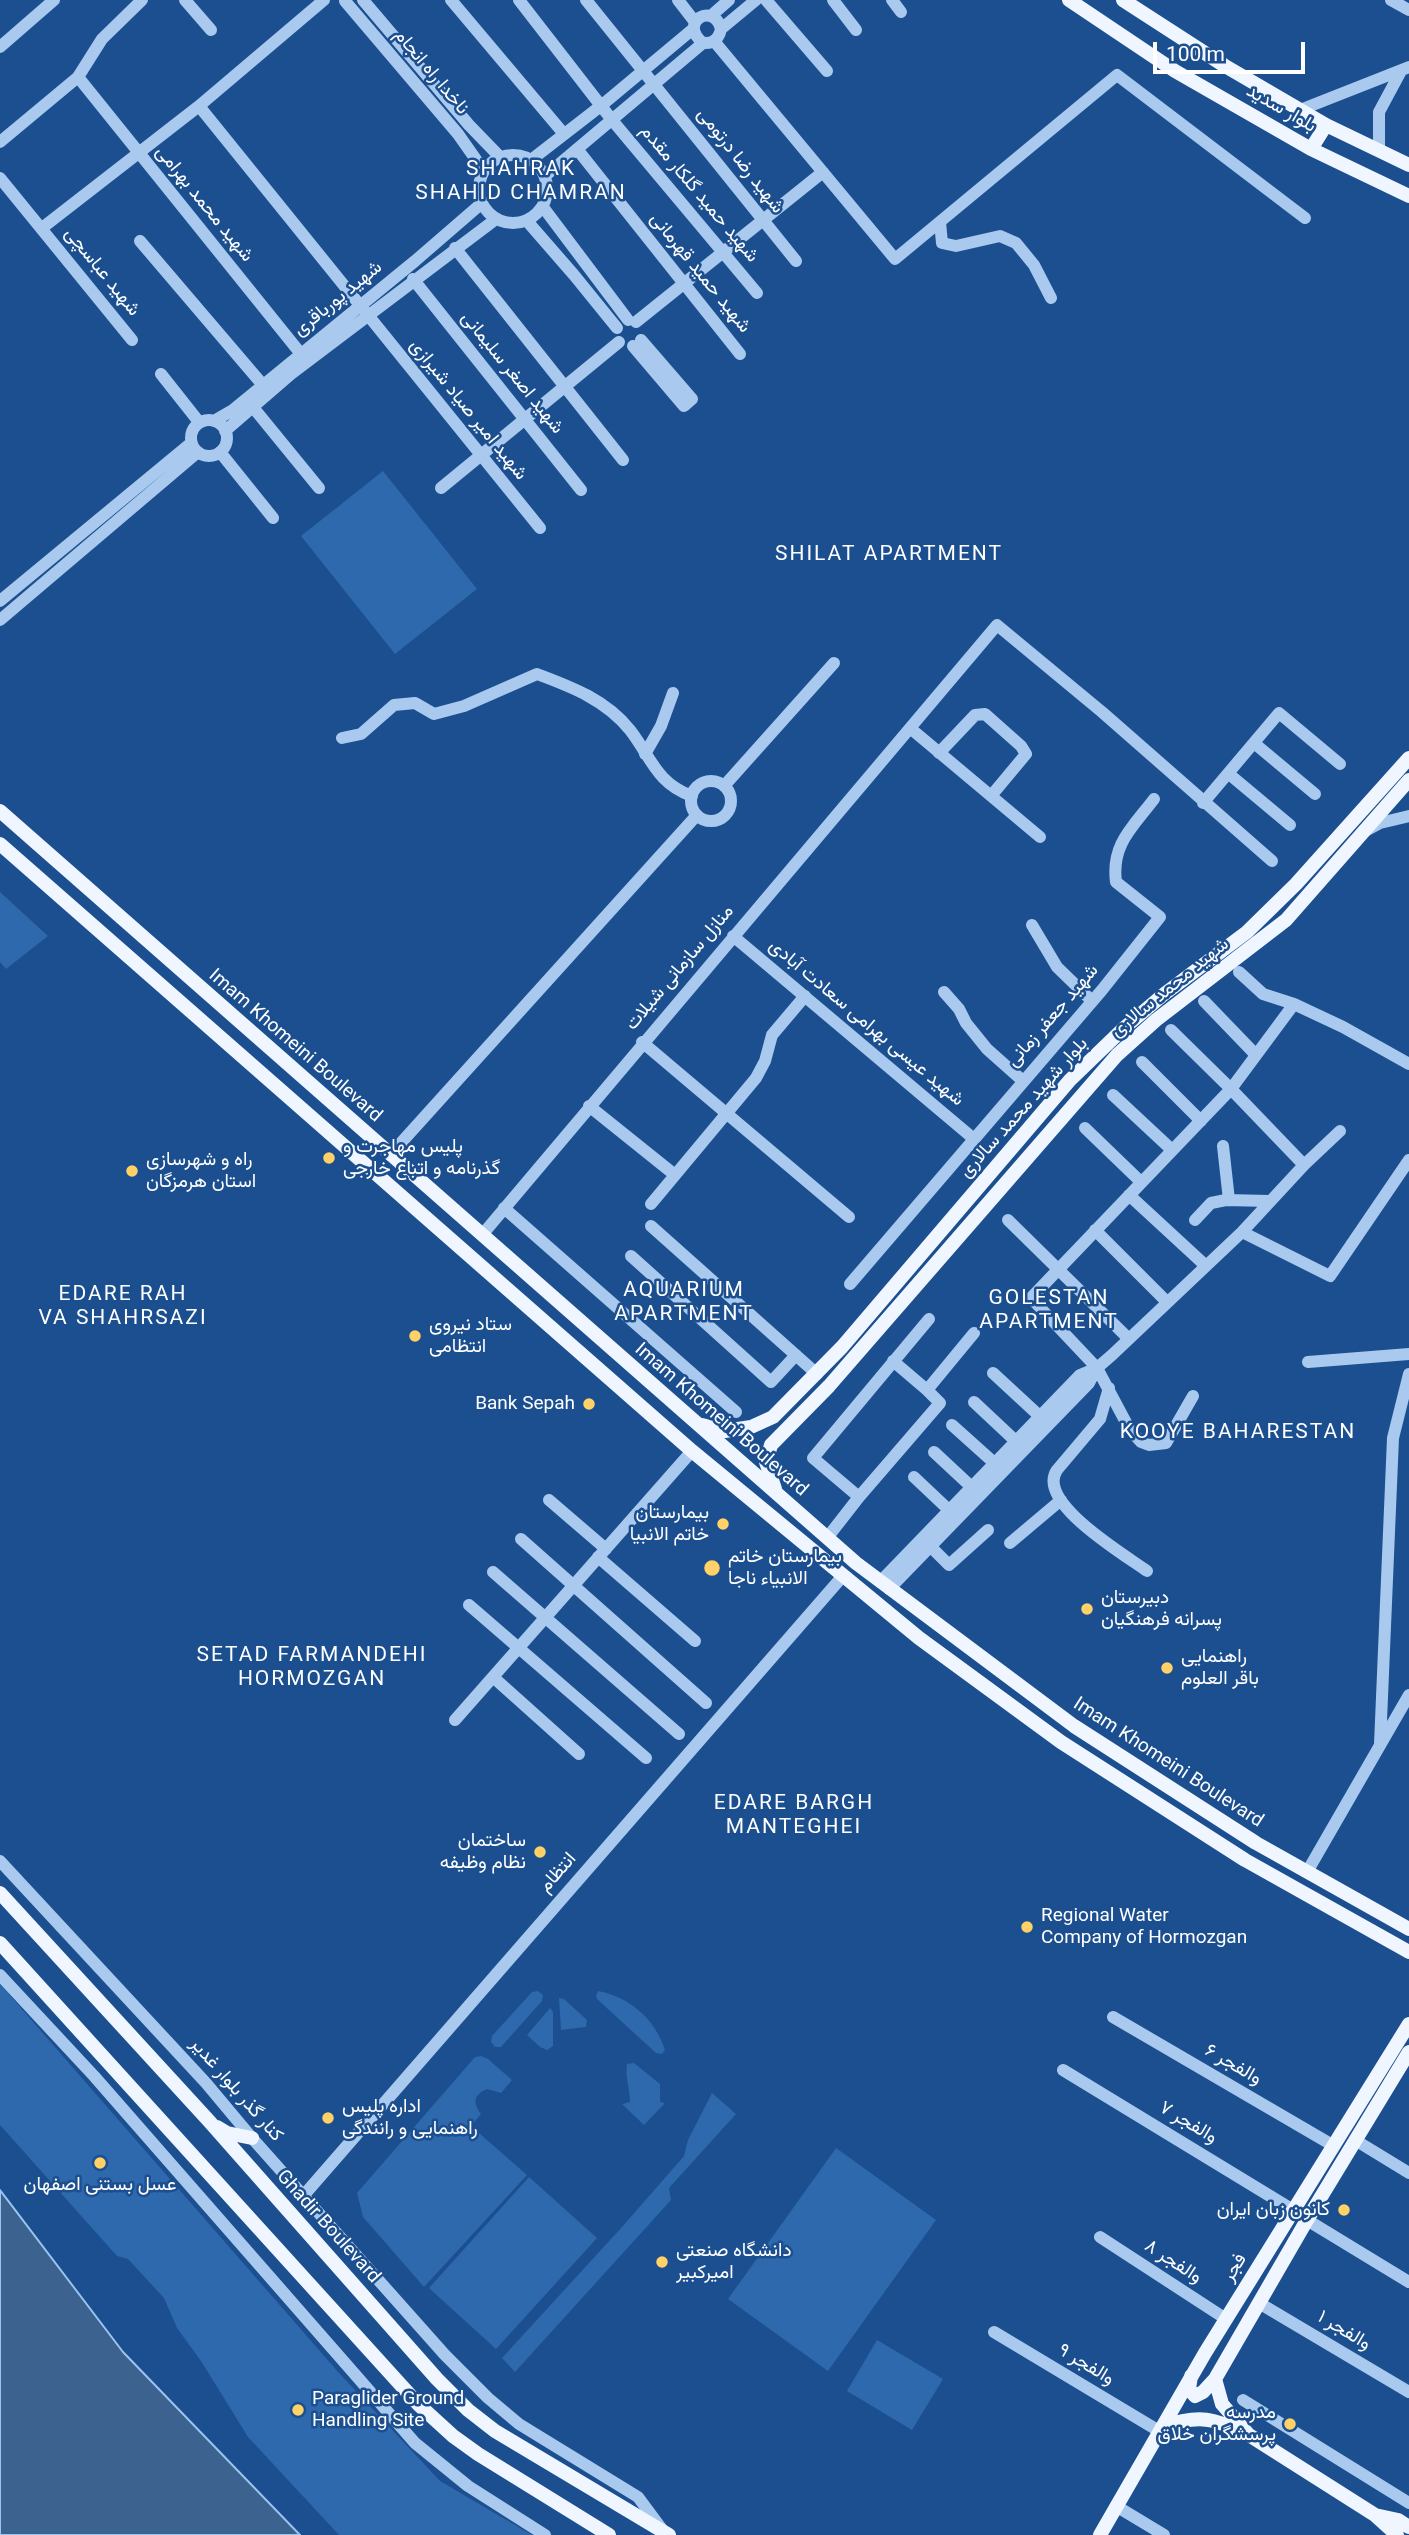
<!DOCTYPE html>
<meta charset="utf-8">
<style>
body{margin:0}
#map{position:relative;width:1409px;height:2535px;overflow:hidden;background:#1b4f8f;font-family:Roboto,sans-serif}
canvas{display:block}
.scale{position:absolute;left:1153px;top:42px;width:152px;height:32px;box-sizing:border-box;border:4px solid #fff;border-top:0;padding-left:9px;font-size:21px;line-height:24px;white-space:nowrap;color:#fff;-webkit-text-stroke:5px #1b4f8f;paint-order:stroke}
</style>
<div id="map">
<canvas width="1409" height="2535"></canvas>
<div class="scale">100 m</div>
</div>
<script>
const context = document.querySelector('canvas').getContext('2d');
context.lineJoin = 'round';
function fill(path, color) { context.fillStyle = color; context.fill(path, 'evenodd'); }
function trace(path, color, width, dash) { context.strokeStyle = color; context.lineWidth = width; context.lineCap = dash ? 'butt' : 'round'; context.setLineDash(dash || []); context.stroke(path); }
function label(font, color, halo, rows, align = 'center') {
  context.font = font + ' Roboto,Vazirmatn,sans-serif'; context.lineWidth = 5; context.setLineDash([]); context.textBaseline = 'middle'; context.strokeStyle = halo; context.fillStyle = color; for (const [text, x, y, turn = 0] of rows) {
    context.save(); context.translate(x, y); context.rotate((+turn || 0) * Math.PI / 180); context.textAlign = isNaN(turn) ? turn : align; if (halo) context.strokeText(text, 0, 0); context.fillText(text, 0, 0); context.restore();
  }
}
const green = new Path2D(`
 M383,471L477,589L395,654L301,536Z
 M0,892L48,936L6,969L0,962Z
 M0,1984L339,2373L440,2481L532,2535H339L248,2437L201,2361L177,2328L164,2298L128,2259L117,2256L0,2125Z
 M538,1991L543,1995L542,2001L501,2047H495L491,2042L492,2036L532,1992Z
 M598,1991C630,1997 655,2019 665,2050L662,2054L656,2053L597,1999L596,1996Z
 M559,1998L564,1999L587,2020L586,2027L561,2030Z
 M550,2008L553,2012V2046L547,2050L540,2047L527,2035Z
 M481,2056L488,2059L512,2080L501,2093L487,2089C473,2095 473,2103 481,2114L471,2126L527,2175L424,2287L363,2217L357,2193L475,2057Z
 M634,2063L660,2084V2102L665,2103L644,2125L622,2104L630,2102C630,2088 625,2079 627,2064Z
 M712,2093L736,2114L669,2188L671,2200L515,2372L502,2358L622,2227L684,2156L688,2140Z
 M836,2148L936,2220L828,2371L728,2299Z
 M529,2177L597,2238L496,2349L429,2288Z
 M877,2340L943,2379L912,2430L847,2391Z`);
const water = new Path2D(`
 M0,2190L123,2352L300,2535H0Z`);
const minor = new Path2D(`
 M185,0L211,30
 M363,0L469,125L500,157
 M451,0L564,134
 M519,0L612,120L757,293
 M586,0L796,261
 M678,0L695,22
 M766,0L827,71
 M833,0L856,30
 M892,0L901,12
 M1391,0L1409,10
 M345,1L458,134L484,171
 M712,15L729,0
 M721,29C714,1 677,22 703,43C714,44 719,38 721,29L756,0
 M714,41L895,259L1117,75L1305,218
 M0,47L54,0
 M78,77L301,354
 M199,106L540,528
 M1300,110L1409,67
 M0,142L78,77L102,39L142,0
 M577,149L740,354
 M1379,151V112L1401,71
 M479 189a34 34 0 1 1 68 0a34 34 0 1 1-68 0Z
 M531,160L602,105L693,29
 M545,176L703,43
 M0,178L132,340
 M543,207L628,320
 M527,221L574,275L617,328
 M940,222L942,243L956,246L1000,236L1016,243L1034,265L1051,298
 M42,228L199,106L324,0
 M140,241L262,384
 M455,248L623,460
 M413,279L581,490
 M636,322L823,172
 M633,346L684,406L692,399L641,340
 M161,374L199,422
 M252,406L319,488
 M191 438a18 18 0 1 1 36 0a18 18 0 1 1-36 0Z
 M214,421L233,410L415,261L482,203
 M225,431L291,374L496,219
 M220,452L273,518
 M441,488L619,342
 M0,601L191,443
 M0,620L198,452
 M910,728L1040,837
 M342,738L361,734L394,705L415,703L434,714L464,706L537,674C572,687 606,700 630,730C651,757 656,783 692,796
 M1254,743L1315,794
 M939,753L975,715L985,714L1021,746L1026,754L991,796
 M645,754L661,726L673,693
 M1229,774L1290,825
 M691 801a20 20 0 1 1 40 0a20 20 0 1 1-40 0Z
 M724,786L834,663
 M1203,803L1279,713L1340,764
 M1367,830L1380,823L1409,816
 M1032,925L1057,967L1092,1001
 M733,936L974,1139
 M1239,972L1263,994L1294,1004
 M944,992L959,1009L966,1023L987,1049L1023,1081
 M1204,1001L1256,1055
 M1171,1030L1231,1089L1031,1298L1097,1368L1130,1430L1141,1442L1149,1445L1166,1443L1193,1396
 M642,1042L849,1217
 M1142,1062L1201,1121
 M1113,1095L1172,1150
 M589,1106L675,1175
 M1085,1128L1141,1182
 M1223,1146L1229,1200
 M390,1155L697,815
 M1304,1165L1340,1131
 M1129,1195L1206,1266
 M651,1204L756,1078L765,1061L772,1035L805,996
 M504,1208L736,1412
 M1008,1220L1129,1339
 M1195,1220L1211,1203L1226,1200L1269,1201
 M651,1226L817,1374
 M1095,1230L1167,1302
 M1242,1232L1330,1276L1409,1160
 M482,1235L997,625L1102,712L1272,861
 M631,1256L771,1382L796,1355
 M850,1284L1102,990L1160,917L1116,882C1111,844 1133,827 1154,799
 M893,1361L927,1390
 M1308,1362L1409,1354
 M993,1373L1046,1422
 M1109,1388L1100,1419L1057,1470C1035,1502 1125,1555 1147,1571
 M974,1402L1022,1447
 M952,1425L1001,1469
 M934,1452L978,1493
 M914,1477L950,1511
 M859,1497L813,1458L929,1319
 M549,1500L606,1549
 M827,1538L859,1497L940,1403L927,1390L974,1333
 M521,1539L706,1703
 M927,1543L949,1565L988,1530
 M1010,1543L1061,1500
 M598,1557L695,1641
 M493,1572L679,1734
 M880,1582L1080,1375L1097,1368L1112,1355L1242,1232L1304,1165L1231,1089L1294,1004L1343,1027L1409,1064
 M889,1589L1089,1383L1097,1368
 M469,1605L646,1758
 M493,1677L579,1754
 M455,1720L692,1451
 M1380,1744L1393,1438L1409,1374
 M0,1861L206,2083L252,2138L445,2355L488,2398L519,2424L638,2497L664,2532
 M1307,1872L1409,1695
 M0,1975L94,2076L415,2443L468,2486L545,2535
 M1113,2017L1334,2146
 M1063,2070L1293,2210
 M1355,2140L1409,2173
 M304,2195L842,1577
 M1307,2220L1409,2282
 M1100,2237L1226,2319
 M1259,2303L1409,2392
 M994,2332L1159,2431
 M1243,2400L1409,2503
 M1116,2506L1164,2535`);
const major = new Path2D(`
 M1069,0L1175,71L1311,149L1409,196
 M1123,0L1225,66L1326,125L1409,165
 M1311,149L1326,125
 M0,811L856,1563L1074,1726L1256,1843L1409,1929
 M0,844L692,1451L919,1638L1061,1742L1245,1860L1409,1952
 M702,1425L725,1431L751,1427L773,1417L842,1347L1070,1080L1123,1029L1163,995L1247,932L1296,884L1409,758
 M775,1489L766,1462L771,1445L829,1386L1117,1055L1156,1020L1286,920L1409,780
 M0,1893L209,2121L437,2379L468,2410L495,2431L669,2535
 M0,1943L419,2405L453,2436L478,2454L609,2535
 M217,2127L227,2133L252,2138
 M1191,2376L1189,2389L1195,2396L1203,2392L1215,2379
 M1162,2427C1199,2414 1214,2418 1249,2435L1375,2515L1398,2520L1409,2527
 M1249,2435L1222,2404L1215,2379L1307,2220L1409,2052
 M1376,2516L1397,2535
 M1100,2535L1205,2353L1409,2024`);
const markers = [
 [329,1158,7,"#ffd166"],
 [132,1171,7,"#ffd166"],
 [415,1336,7,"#ffd166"],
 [589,1404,7,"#ffd166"],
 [723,1524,7,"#ffd166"],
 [712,1568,9,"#ffd166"],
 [1087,1609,7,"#ffd166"],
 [1167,1668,7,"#ffd166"],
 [540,1852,7,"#ffd166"],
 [1027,1927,7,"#ffd166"],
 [328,2118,7,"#ffd166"],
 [100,2163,7,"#ffd166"],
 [1344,2210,7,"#ffd166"],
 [662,2262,7,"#ffd166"],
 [298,2410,7,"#ffd166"],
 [1290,2424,7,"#ffd166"]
];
const streetNames = [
 ["ناخدا راه انجام",431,72,50],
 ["بلوار سدید",1281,109,30],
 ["شهید رضا درتومی",740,161,52],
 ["شهید حمید گلکار مقدم",699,194,50],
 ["شهید محمد بهرامی",204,204,51],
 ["شهید عباسچی",102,272,51],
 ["شهید حمید قهرمانی",700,273,51],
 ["شهید پورباقری",338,299,-39],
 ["شهید اصغر سلیمانی",512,373,51],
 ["شهید امیر صیاد شیرازی",468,410,51],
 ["منازل سازمانی شیلات",680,968,-50],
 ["شهید محمد سالاری",1170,988,-39],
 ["شهید جعفر زمانی",1053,1016,-49],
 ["شهید عیسی بهرامی سعادت آبادی",866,1023,40],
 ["Imam Khomeini Boulevard",295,1046,41],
 ["بلوار شهید محمد سالاری",1024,1108,-48],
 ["Imam Khomeini Boulevard",721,1420,41],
 ["Imam Khomeini Boulevard",1168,1763,33],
 ["انتظام",558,1873,-49],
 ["والفجر ۶",1233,2065,30],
 ["کنار گذر بلوار غدیر",236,2090,49],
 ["والفجر ۷",1188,2123,31],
 ["Ghadir Boulevard",328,2227,48],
 ["والفجر ۸",1173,2262,33],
 ["فجر",1235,2268,-58],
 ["والفجر ۱",1344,2331,31],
 ["والفجر ۹",1086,2365,31]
];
const poiNames = [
 ["پلیس مهاجرت و",343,1147],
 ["گذرنامه و اتباع خارجى",343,1169],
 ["راه و شهرسازی",146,1160],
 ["استان هرمزگان",146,1182],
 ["ستاد نیروی",429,1325],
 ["انتظامی",429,1347],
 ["Bank Sepah",575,1404,"right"],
 ["بیمارستان",709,1513,"right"],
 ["خاتم الانبیا",709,1535,"right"],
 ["بیمارستان خاتم",728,1557],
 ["الانبیاء ناجا",728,1579],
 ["دبیرستان",1101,1598],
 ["پسرانه فرهنگیان",1101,1620],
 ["راهنمایی",1181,1657],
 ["باقر العلوم",1181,1679],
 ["ساختمان",526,1841,"right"],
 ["نظام وظیفه",526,1863,"right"],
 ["Regional Water",1041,1916],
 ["Company of Hormozgan",1041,1938],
 ["اداره پلیس",342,2107],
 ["راهنمایی و رانندگی",342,2129],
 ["عسل بستنی اصفهان",100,2185,"center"],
 ["کانون زبان ایران",1330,2210,"right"],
 ["دانشگاه صنعتی",676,2251],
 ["امیرکبیر",676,2273],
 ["Paraglider Ground",312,2399],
 ["Handling Site",312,2421],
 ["مدرسه",1276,2413,"right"],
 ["پرسشگران خلاق",1276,2435,"right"]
];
const neighbourhoodNames = [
 ["SHAHRAK",521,170],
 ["SHAHID CHAMRAN",521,194],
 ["SHILAT APARTMENT",889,555],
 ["AQUARIUM",684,1291],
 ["APARTMENT",684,1315],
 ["EDARE RAH",123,1295],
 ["VA SHAHRSAZI",123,1319],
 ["GOLESTAN",1049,1299],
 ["APARTMENT",1049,1323],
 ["KOOYE BAHARESTAN",1238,1433],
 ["SETAD FARMANDEHI",312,1656],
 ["HORMOZGAN",312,1680],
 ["EDARE BARGH",794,1804],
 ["MANTEGHEI",794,1828]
];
fill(green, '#2e69ad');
fill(water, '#3c6290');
trace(water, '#9cc4f0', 2);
trace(minor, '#a9c9ee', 12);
trace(major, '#f0f6ff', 14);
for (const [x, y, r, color] of markers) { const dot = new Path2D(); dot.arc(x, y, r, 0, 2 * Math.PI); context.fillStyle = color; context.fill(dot); trace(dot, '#1b4f8f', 2.5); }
label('19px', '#fff', '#1b4f8f', streetNames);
label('19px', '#fff', '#1b4f8f', poiNames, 'left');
context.letterSpacing = '2px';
label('21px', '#fff', '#1b4f8f', neighbourhoodNames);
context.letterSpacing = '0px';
</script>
